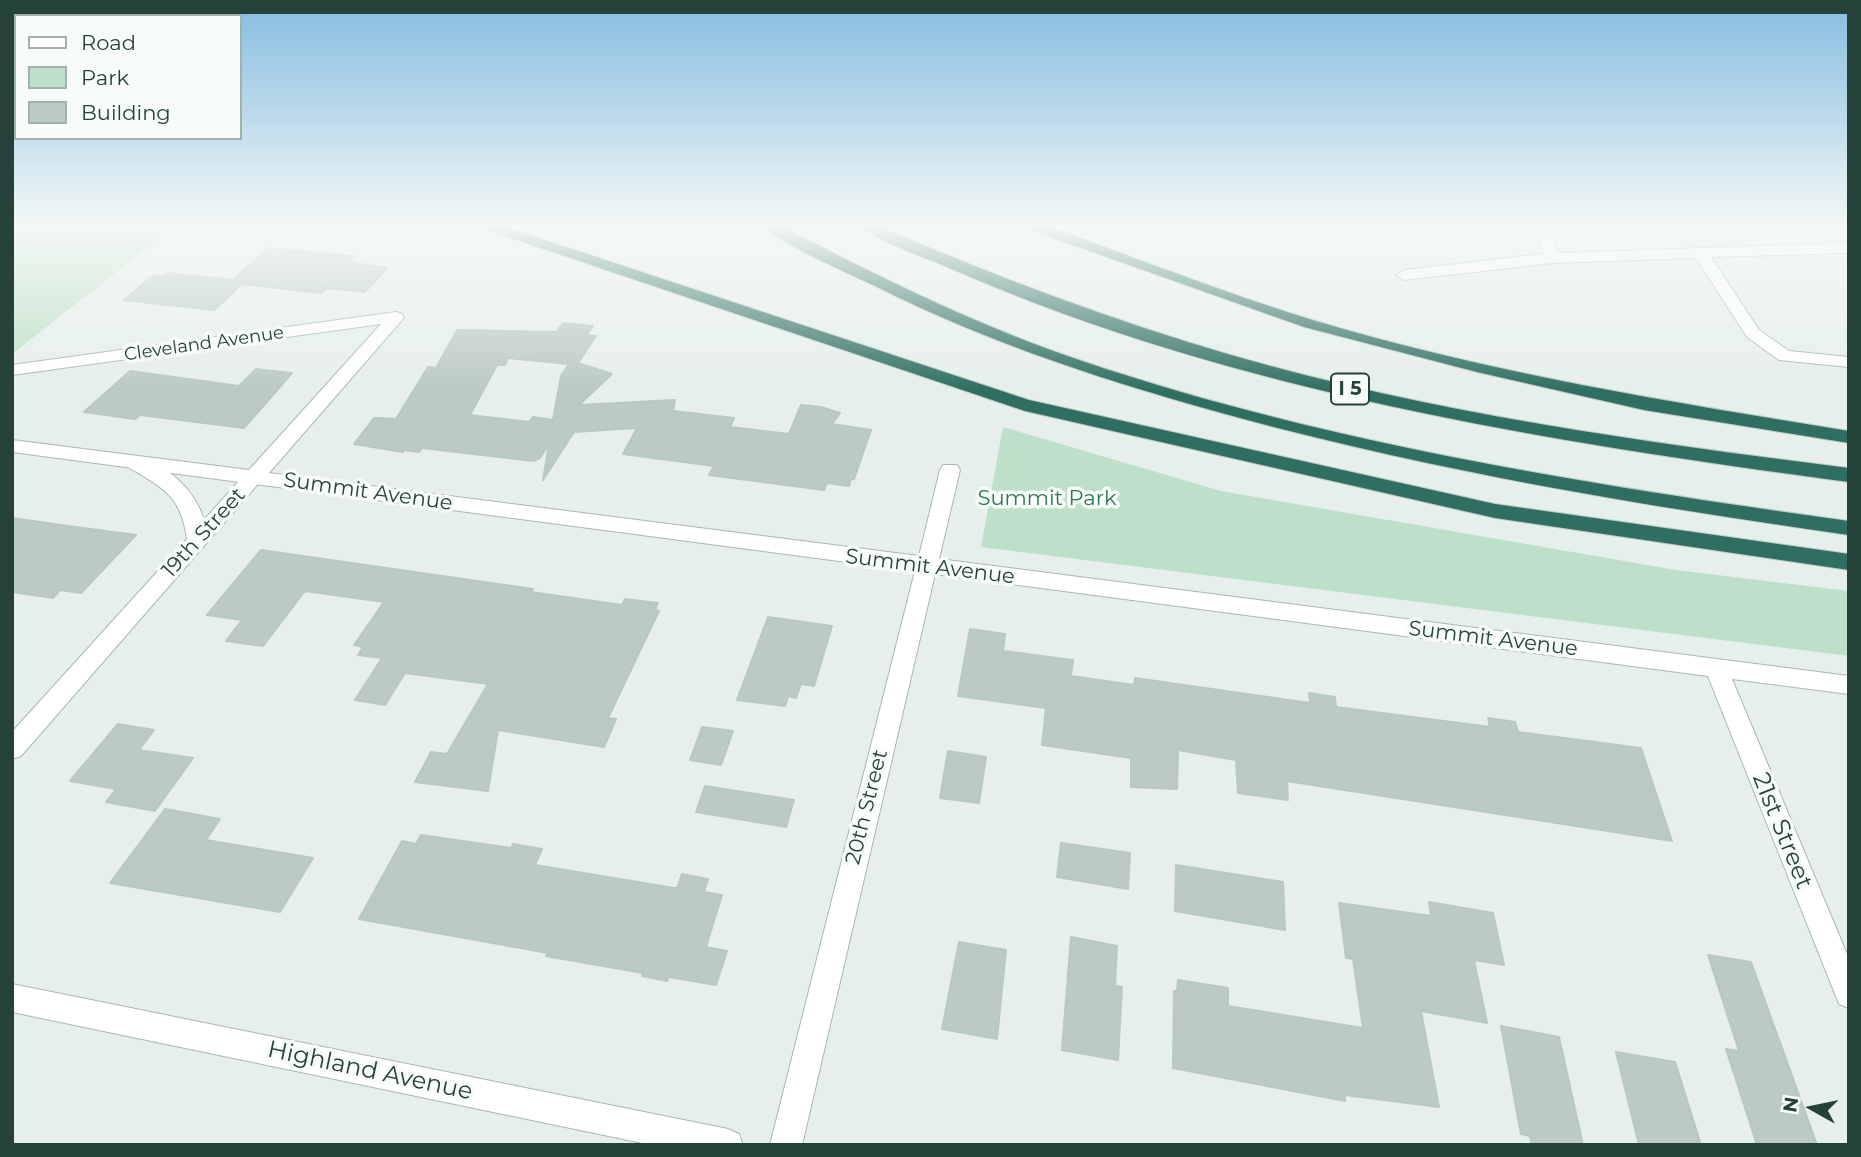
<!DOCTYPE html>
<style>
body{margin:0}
#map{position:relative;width:1861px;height:1157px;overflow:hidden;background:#e6efeb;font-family:Montserrat,sans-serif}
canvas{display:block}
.frame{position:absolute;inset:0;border:14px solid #24423a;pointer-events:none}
.legend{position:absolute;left:14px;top:14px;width:228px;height:126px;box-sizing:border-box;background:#f7fbf9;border:2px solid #a3b1ad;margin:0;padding:9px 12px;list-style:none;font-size:21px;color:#24423a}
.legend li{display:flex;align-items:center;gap:14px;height:35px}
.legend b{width:35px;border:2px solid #a3b1ad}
.north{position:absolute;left:1777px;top:1073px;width:70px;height:70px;-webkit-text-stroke:5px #f7fbf9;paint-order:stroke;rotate:279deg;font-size:19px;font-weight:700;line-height:28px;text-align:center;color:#24423a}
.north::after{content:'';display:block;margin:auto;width:24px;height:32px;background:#24423a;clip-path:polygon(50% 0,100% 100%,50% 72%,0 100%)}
</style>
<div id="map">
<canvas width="1861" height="1157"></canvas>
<div class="frame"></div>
<ul class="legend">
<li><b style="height:9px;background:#fff"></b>Road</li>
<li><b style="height:19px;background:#bfe0c8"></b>Park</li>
<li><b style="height:19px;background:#bbcac4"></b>Building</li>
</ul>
<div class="north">N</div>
</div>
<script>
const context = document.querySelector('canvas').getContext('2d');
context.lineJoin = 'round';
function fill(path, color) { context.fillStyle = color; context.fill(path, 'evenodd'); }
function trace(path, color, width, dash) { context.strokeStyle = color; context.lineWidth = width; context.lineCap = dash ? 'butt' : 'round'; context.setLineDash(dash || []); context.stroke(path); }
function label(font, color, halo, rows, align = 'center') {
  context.font = font + ' Montserrat,sans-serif'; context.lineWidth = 7; context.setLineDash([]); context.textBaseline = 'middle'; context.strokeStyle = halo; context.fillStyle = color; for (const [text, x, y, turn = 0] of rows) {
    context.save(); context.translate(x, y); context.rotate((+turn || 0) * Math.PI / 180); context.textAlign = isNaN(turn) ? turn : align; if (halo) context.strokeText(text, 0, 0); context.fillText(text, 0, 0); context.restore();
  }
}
const green = new Path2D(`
 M12,228H173L12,354Z
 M1003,427L1221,491L1676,570L1849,591V656L981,547Z`);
const building = new Path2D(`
 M268,248L354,256L349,262L387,268L365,292L326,288L321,293L242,284L214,310L124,300L154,275L163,276L167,273L233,280Z
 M563,323L593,326L587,335L596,336L578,363L612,374L579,405L675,400L673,411L734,418L730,427L789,434L801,405L821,407L840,413L832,424L871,430L854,479H851L849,486L827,483L824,490L709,475L714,466L623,454L637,428L574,432L543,480L549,444L540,458L534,461L422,448L419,452L404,450L403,452L354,444L374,418L396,419L428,367L436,368L457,330L556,332ZM508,358L569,364L561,376L553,420L533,417L529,422L470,415L497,365H505Z
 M256,369L292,373L244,428L140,415L135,419L84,412L130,371L239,386Z
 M12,518L68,526L136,535L81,593L60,590L53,598L12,592Z
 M261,550L533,589L531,592L622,605L625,599L658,603L655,610L659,611L608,718L616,719L604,747L498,730L488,791L415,782L431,752L447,754L488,684L405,673L385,705L355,700L382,658L358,655L363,647L354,645L384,602L305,591L263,646L226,641L242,620L207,615Z
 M768,617L832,626L814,686L801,684L796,698L788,696L785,706L737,700Z
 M970,629L1005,634L1003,651L1073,660L1071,676L1134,685L1135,678L1310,703L1309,693L1335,697L1336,707L1490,727L1488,718L1515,722L1518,732L1641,748L1672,841L1287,781L1288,800L1238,793L1236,760L1178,750L1177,789L1131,787V758L1042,745L1046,708L958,696Z
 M118,724L154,730L139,750L193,758L155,811L106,802L116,789L70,781Z
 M702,727L733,731L721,765L690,760Z
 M948,751L986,757L979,803L940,798Z
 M705,786L794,800L786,827L696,812Z
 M165,809L220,819L206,840L313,858L280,912L110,883Z
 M421,835L511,848L513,844L542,849L535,865L674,888H677L682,874L708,879L704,892L722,895L706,947L727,951L716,985L669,977L667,981L642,976L643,973L546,956L548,953L359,919L402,841L416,844Z
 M1061,843L1130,853L1128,889L1057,877Z
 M1176,865L1283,882L1285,930L1175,911Z
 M1429,902L1493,913L1504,965L1474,960L1487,1023L1421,1011L1439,1107L1345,1095V1101L1173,1068L1174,991H1177L1178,980L1228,988V1006L1363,1028L1353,959L1346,958L1339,903L1431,916Z
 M1071,937L1117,946L1115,986L1122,987L1118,1060L1062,1050Z
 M959,942L1006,950L997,1039L942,1029Z
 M1708,955L1751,962L1817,1145H1757L1726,1049L1739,1051Z
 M1501,1026L1559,1037L1583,1145H1532L1530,1136L1521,1134Z
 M1616,1052L1675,1062L1701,1145H1639Z`);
const street = new Path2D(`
 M1534,228H1548L1559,253L1849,243V253L1711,257L1759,330L1789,351L1849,357V367L1779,360L1747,337L1696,258L1553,263L1404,280L1396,275L1404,270L1544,254Z
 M396,312L402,314L404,317L402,320L269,473L919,556L940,470L943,465H957L960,470L939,559L1849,676V694L1732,679L1849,959V1008L1839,1004L1708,676L935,574L802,1145H770L915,571L12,452V440L249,470L381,324L12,375V365Z
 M12,984L728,1129L739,1134L743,1145H652L12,1012Z`);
const secondary = new Path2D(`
 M135,456C166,464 195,489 204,520L247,472H261L264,477L21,756L12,759V732L187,539C181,495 163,488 128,467L126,462L128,457Z`);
const highway = new Path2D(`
 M488,228H509L1029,400L1495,504L1849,554V570L1495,518L1025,411L490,231Z
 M767,228H785C874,274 964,319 1059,353C1313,442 1583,484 1849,521V535C1644,506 1440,472 1240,418C1115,384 993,345 877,287C852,275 782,245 767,228Z
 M864,228H883C997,277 1111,320 1231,355C1432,413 1641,442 1849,468V482C1549,442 1233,392 954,270C935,261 875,241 864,228Z
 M1031,228H1052C1140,259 1227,294 1316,321C1490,373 1670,402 1849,431V443L1644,410L1477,372L1304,327L1033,231Z`);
const farStreetnames = [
 ["Cleveland Avenue",204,344,-8]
];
const shields = [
 [1350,389,38]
];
const shieldNames = [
 ["I 5",1350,389]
];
const streetNames = [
 ["Summit Avenue",368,492,8],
 ["19th Street",204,533,-48],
 ["Summit Avenue",930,567,7],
 ["Summit Avenue",1493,639,7],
 ["20th Street",867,807,-76]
];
const parkNames = [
 ["Summit Park",1047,499]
];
const nearStreetnames = [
 ["21st Street",1782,831,68],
 ["Highland Avenue",370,1071,12]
];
fill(green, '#bfe0c8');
fill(building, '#bbcac4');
trace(building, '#b8c9c2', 2);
trace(street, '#a8b8b2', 2);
trace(secondary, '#a4bbb3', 2);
trace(highway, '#c2cac8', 2);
fill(street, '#fff');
fill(secondary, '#fff');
fill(highway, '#2f6f62');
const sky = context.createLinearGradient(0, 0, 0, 390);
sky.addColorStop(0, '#84bce0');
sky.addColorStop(0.58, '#f4f8f6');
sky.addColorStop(1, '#f4f8f600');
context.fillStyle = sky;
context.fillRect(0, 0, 1861, 390);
label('18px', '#24423a', '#f7fbf9', farStreetnames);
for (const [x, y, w] of shields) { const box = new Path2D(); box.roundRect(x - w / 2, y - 15.5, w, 31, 5); context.fillStyle = '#f7fbf9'; context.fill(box); trace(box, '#24423a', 2); }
label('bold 19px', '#24423a', null, shieldNames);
label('21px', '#24423a', '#f7fbf9', streetNames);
label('21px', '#2d7a4b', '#f7fbf9', parkNames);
label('24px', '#24423a', '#f7fbf9', nearStreetnames);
</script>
